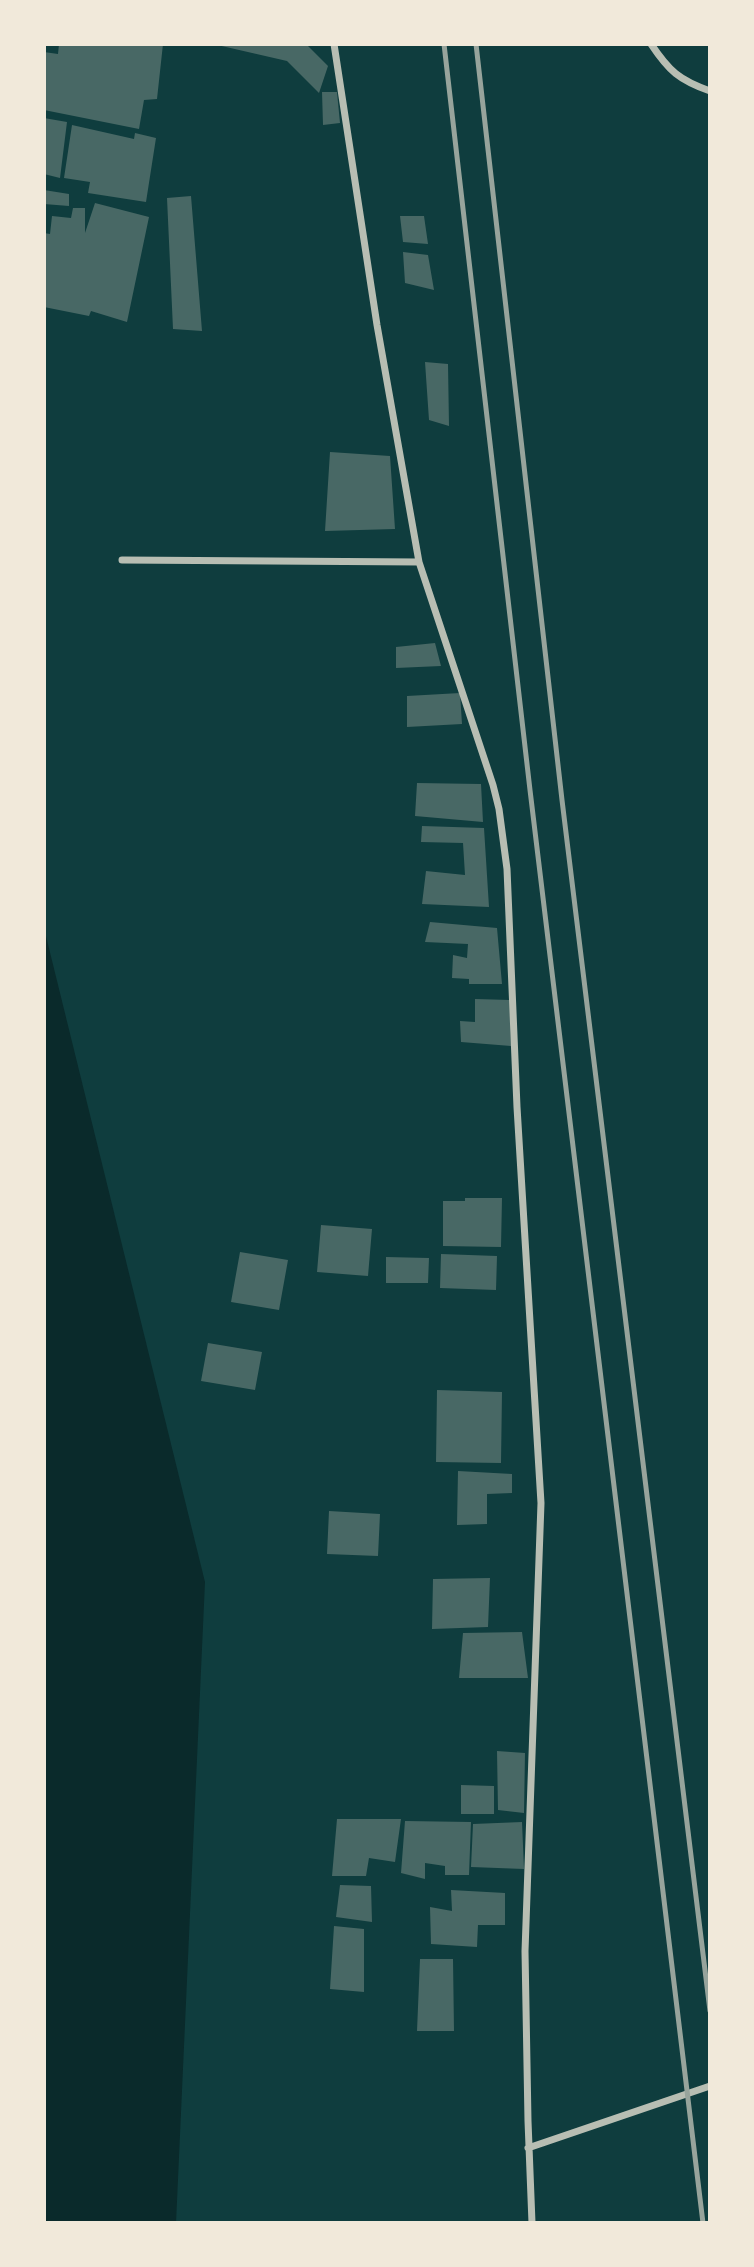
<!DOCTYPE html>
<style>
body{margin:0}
#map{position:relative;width:754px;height:2267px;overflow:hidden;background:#0f3d3e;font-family:"Fira Sans Condensed",sans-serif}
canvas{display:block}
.frame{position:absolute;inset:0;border:46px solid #f1e9da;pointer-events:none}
</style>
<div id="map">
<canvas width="754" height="2267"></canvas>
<div class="frame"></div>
</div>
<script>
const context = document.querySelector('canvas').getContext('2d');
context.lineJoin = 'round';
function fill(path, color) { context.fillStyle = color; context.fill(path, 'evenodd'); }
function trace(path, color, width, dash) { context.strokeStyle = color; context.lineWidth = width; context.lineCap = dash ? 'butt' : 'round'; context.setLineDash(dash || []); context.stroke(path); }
const water = new Path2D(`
 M44,928L205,1582L176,2223H44Z`);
const building = new Path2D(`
 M59,44H163L157,99L144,100L139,129L44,110V52L58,54Z
 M213,44H306L328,66L319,93L287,61Z
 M322,92H337L340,123L323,125Z
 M44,118L67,122L60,178L44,174Z
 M72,125L134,139L135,133L156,138L146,202L88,193L90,182L64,178Z
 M44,190L69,194V206L44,204Z
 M191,196L202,331L173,329L167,198Z
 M95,203L149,217L127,322L91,311L89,316L44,307V233L50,234L52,216L71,218L73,208H85V233Z
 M400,216H424L428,244L403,242Z
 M403,252L428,255L434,290L405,283Z
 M425,362L448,364L449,426L429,420Z
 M330,452L390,456L395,529L325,531Z
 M435,643L441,666L396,668V647Z
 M460,693L462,724L407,727V696Z
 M417,783L481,784L483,822L415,816Z
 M422,826L484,828L489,907L422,904L426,871L465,875L463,843L421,842Z
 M430,922L497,928L502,984H469V979L452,978L453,955L467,958L468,944L425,942Z
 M475,999L510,1000L511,1046L461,1042L460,1021L475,1022Z
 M465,1198H502L501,1247L443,1246V1201H465Z
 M321,1225L372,1229L368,1276L317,1272Z
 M240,1252L288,1260L279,1310L231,1302Z
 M441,1254L497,1256L496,1290L440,1288Z
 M386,1257L429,1258L428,1283H386Z
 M208,1343L262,1352L255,1390L201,1381Z
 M437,1390L502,1392L501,1463L436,1462Z
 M458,1471L512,1474V1493L487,1494V1524L457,1525Z
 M329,1511L380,1514L378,1556L327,1554Z
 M490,1578L488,1627L432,1629L433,1579Z
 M522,1632L528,1678H459L463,1633Z
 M497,1751L525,1753L524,1813L498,1810Z
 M461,1785L494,1786V1814H461Z
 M337,1819H401L395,1862L369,1858L366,1876H332Z
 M405,1821L471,1822L469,1875H445V1866L425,1863V1879L401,1873Z
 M522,1822L524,1869L471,1867L473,1824Z
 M340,1885L371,1886L372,1922L336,1917Z
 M451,1890L505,1893V1925H478L477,1947L431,1944L430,1907L452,1911Z
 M334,1926L364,1929V1992L330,1989Z
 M420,1959H453L454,2031H417Z`);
const minor = new Path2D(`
 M334,44L377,325L419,562L493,785L499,809L507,869L517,1107L541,1503L525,1951L528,2121L532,2223
 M651,44C669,71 679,80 710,91
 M122,560L419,562
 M528,2148L710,2086`);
const rail = new Path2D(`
 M444,44L530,790L703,2223
 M476,44L562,800L710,2011`);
fill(water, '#0a2a2b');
fill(building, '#486865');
trace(minor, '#b8beb3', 7);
trace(rail, '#97a49c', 5);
</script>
